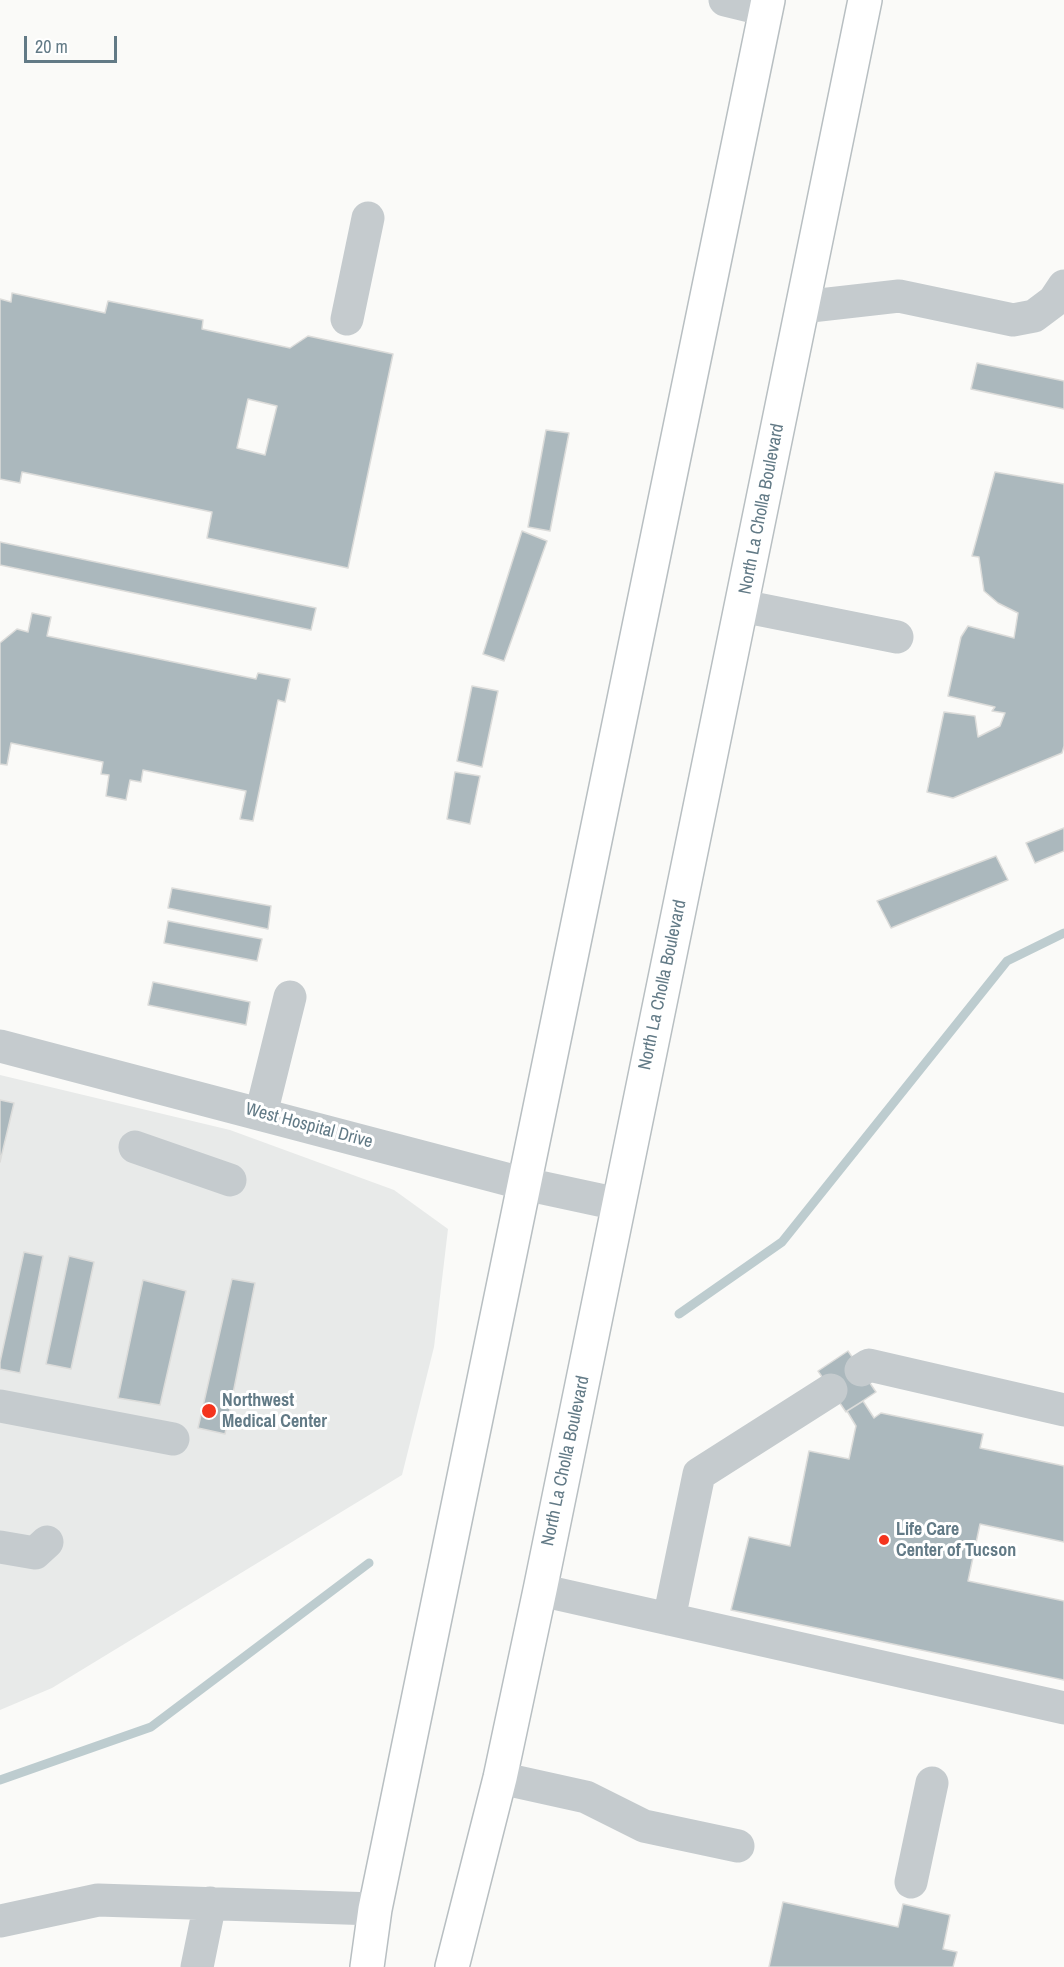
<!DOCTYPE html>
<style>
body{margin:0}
#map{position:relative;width:1064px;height:1967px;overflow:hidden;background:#fafaf8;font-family:"Archivo Narrow",sans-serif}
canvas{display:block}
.scale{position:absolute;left:24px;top:36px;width:93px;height:27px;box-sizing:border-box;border:3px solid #627a86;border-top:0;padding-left:8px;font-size:18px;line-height:21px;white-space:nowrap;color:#627a86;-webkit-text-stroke:4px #fff;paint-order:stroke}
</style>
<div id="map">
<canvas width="1064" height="1967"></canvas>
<div class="scale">20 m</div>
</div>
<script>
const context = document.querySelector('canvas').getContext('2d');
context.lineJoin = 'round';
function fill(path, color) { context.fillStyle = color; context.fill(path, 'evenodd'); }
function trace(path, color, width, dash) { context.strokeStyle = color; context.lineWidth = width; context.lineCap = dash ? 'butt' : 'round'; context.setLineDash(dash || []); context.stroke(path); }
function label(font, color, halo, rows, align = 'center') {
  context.font = font + ' "Archivo Narrow",sans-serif'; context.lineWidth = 6; context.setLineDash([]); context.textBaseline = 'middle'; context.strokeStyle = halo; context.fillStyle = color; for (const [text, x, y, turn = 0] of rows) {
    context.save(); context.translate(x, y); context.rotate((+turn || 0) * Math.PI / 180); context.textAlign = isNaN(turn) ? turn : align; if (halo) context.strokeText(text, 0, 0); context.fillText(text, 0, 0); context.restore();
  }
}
const built = new Path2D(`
 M0,1075L230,1130L394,1190L448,1229L434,1347L402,1475L52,1688L0,1710Z`);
const stream = new Path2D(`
 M679,1314L782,1242L1007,961L1064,933
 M0,1780L151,1727L369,1563`);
const building = new Path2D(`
 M12,293L105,313L108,301L203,320L202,329L290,348L308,336L393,354L348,568L207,538L212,512L22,472L20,483L0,479V299L11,302ZM248,399L277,406L265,455L237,448Z
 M977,363L1064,381V409L971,389Z
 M546,430L569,433L550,531L528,527Z
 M995,472L1064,484V746L1062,753L953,798L927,792L944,712L975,716L978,737L1000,726L1005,713L992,711L995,707L948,696L961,637L968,626L1014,638L1018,613L998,603L984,591L979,557L972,556Z
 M522,531L547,541L504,661L483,654Z
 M0,542L316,608L311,630L0,565Z
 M32,613L51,617L47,636L256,679L258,673L290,679L285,702L278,700L253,821L240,819L246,791L143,770L141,782L130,780L126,800L106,796L109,775L101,774L103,762L11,743L7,765L0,764V643L17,629L28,632Z
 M472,686L498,691L482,767L457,761Z
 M455,772L480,776L470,824L447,819Z
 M1064,828V851L1035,863L1026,843Z
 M996,856L1008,880L891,928L877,901Z
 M172,888L271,906L268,929L168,908Z
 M168,921L262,939L257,961L164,943Z
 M153,982L250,1002L246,1025L148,1005Z
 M0,1100L14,1103L0,1162Z
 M24,1252L43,1256L20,1373L0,1369V1362Z
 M69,1256L94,1262L71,1369L46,1364Z
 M232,1279L255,1283L225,1434L198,1428Z
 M143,1280L186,1291L160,1405L118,1398Z
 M848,1351L876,1392L846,1412L818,1371Z
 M863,1401L874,1418L881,1413L983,1434L980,1448L1064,1466V1542L980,1524L968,1581L1064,1601V1680L731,1610L749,1537L790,1546L809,1451L849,1459L856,1426L847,1411Z
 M783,1902L898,1927L903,1904L950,1915L943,1949L957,1952L953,1967H769Z`);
const minor = new Path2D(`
 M725,0L766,10
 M802,307L899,296L1013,320L1034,316L1054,301L1064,286
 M347,319L368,218
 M742,606L897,637
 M0,1046L525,1184L618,1204
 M261,1114L290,997
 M135,1147L230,1180
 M861,1370L869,1365L1064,1410
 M0,1406L173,1439
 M0,1547L35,1553L47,1542
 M540,1590L1064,1708
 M669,1619L699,1474L831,1390
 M500,1778L586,1797L644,1826L738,1846
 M911,1882L932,1783
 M0,1921L98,1900L375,1909
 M197,1967L210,1903`);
const major = new Path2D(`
 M367,1967L375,1909L768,0
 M452,1967L500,1778L540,1590L865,0`);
const markers = [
 [209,1411,8,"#f4341e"],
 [884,1540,6,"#f4341e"]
];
const streetNames = [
 ["North La Cholla Boulevard",762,509,-79],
 ["North La Cholla Boulevard",663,985,-78],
 ["West Hospital Drive",309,1126,15],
 ["North La Cholla Boulevard",566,1461,-78]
];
const poiNames = [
 ["Northwest",222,1401],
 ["Medical Center",222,1422],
 ["Life Care",896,1530],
 ["Center of Tucson",896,1551]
];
fill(built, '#e8eae9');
trace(stream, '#bdcccf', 9);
fill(building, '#abb8bd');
trace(building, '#dcdcda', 1.5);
trace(major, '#b8bfc2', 36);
trace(minor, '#c5cbce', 33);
trace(major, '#fff', 33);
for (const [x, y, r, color] of markers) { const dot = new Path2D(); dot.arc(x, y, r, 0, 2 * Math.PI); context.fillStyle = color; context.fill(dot); trace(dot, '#fff', 2); }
label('18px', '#627a86', '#fff', streetNames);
label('bold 18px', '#627a86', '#fff', poiNames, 'left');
</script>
